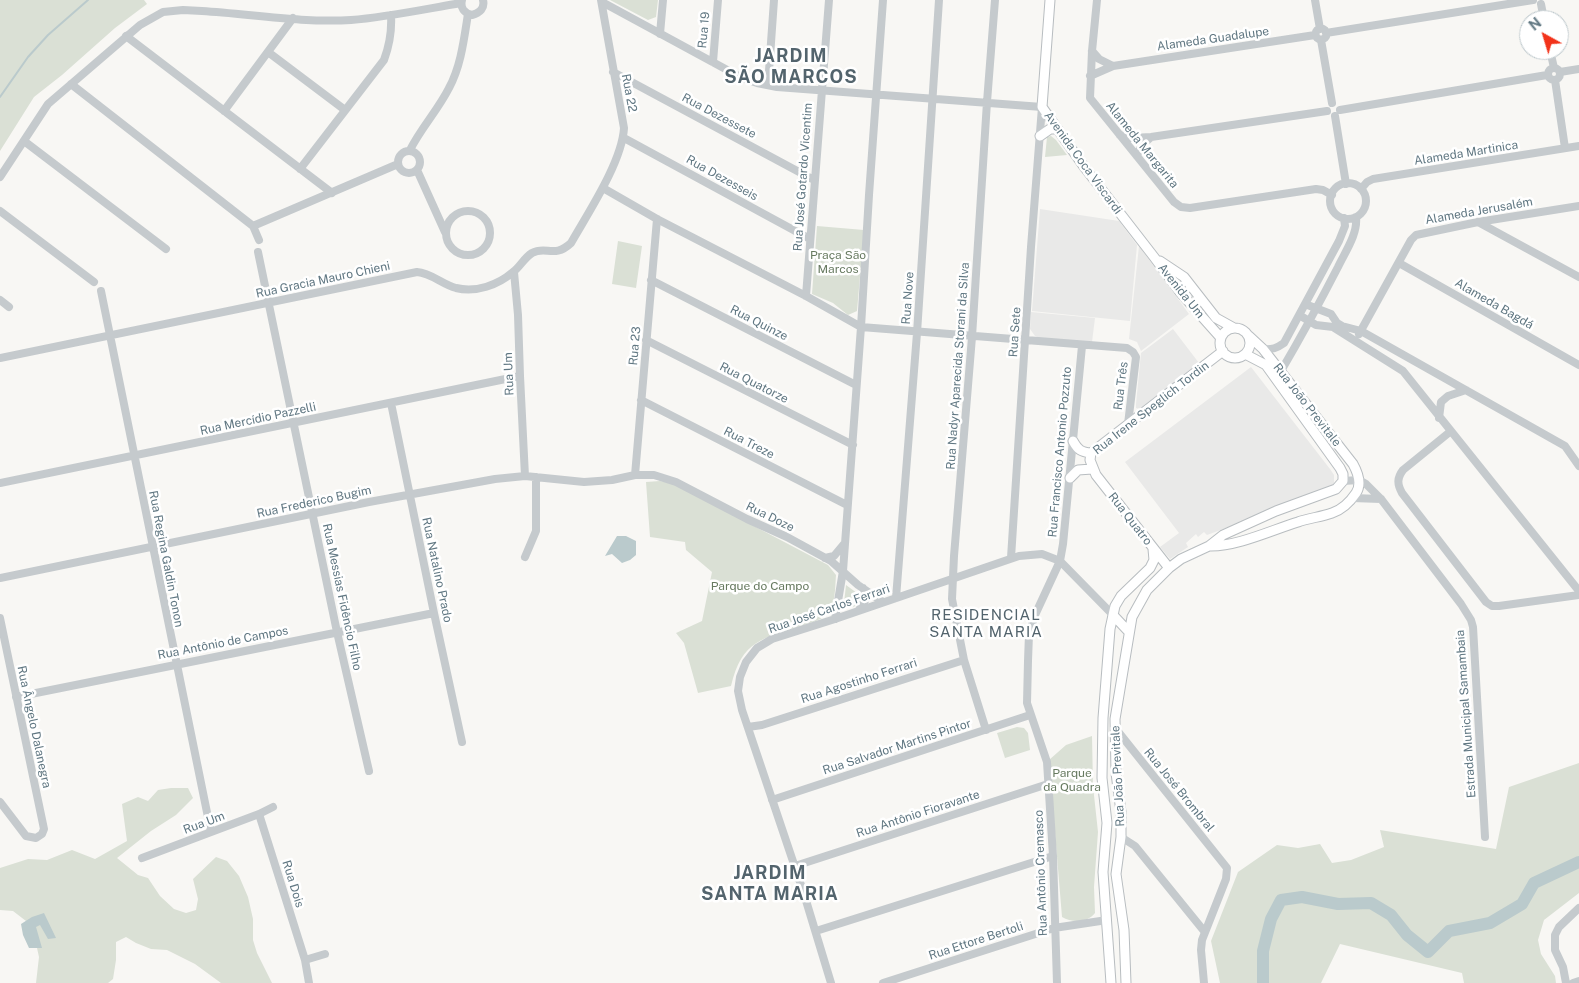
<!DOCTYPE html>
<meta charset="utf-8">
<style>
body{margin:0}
#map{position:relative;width:1579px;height:983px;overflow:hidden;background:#f8f7f4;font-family:"Public Sans",sans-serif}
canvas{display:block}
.north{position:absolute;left:1519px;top:10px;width:50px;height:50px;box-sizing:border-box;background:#fff;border:1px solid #bfc9cd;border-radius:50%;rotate:321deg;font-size:14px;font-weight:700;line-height:20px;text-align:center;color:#607782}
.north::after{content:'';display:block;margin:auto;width:18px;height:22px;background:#f2331a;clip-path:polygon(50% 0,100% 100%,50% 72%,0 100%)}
</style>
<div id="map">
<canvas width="1579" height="983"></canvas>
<div class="north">N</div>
</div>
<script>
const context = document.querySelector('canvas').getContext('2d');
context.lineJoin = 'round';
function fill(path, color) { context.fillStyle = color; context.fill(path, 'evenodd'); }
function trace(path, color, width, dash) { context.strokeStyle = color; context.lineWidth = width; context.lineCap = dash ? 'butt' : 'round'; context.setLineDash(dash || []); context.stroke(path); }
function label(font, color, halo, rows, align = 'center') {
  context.font = font + ' "Public Sans",sans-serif'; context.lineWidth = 5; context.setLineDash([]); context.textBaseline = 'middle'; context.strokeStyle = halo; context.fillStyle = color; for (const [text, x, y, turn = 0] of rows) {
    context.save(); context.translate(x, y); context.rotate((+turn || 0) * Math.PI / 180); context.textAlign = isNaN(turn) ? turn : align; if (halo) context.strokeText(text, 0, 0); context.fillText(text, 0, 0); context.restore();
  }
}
const built = new Path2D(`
 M1040,209L1119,221L1137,245L1130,321L1032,311Z
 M1139,246L1189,314L1141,351L1137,342L1129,339Z
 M1031,312L1095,318L1092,342L1040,338L1035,336L1030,329Z
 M1173,329L1199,363L1139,409L1136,408V404L1141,353Z
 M1251,367L1330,469L1334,475V488L1207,535L1204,532L1198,537L1196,534L1186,543L1188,547L1170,559L1160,547L1179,533L1125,462Z`);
const green = new Path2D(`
 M0,0H144L147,4L115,28L62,75L34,97L0,151Z
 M610,0H658L656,17L648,20Z
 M1051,136L1056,140L1067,155L1045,157L1047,137Z
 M817,226L864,230L857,311L848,315L833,303L812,294Z
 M618,241L642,246L636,288L612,284Z
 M660,481L674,484L828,565L836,575C835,586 836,607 826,615C820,621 809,623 801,626C762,639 742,640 731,686L698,693L684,643L676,633L702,621L712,572L686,550L685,542L650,537L646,482Z
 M846,585L861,596L862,599L858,605L850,608L846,607L844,603Z
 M1017,727L1024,728L1028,733L1030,750L1005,758L997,733Z
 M1092,736L1093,786L1098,832L1094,887L1095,913C1087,923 1072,923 1062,917L1049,760L1066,745Z
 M1579,763V893L1544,920L1538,940L1541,954L1555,976L1556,983H1464L1462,973L1340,944L1321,983H1220L1211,941L1238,872L1277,845L1298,848L1320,844L1332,863L1351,860L1384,847L1380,830L1496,849L1509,787Z
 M171,788H188L193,798L176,815L151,831L117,858L138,875L148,878L160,896L174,909L186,913L196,910L198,899L193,879L216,857L227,861L239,876L248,897L253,919V940L257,953L272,983H221L195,964L167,950L151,949L136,943L126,937L116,942V960L113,979L108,983H36L39,957L35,939L26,921L13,911L0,910V868L28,859L47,860L72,850L95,859L127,841L122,804L138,797L148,801L158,790Z`);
const water = new Path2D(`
 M617,536H626L636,541V555L630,560L622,563L612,554L605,556Z
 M44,913L56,938L48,939L40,925L36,927L42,948H29L23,935L21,924L32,917Z`);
const stream = new Path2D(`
 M0,97L28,57L48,35L88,0`);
const river = new Path2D(`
 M1263,983V951L1271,919L1281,900L1302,897L1338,904L1371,903L1391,915L1407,935L1428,952L1449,931L1490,923L1522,904L1534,883L1579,862`);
const minor = new Path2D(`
 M462,0C460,8 464,13 472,15C480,13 485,8 483,0
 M1097,0L1092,51L1090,98L1174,202L1181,207L1190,208L1316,189L1323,190L1332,195
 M1315,0L1320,29
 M602,2L742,78L757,83L777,87L1042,107L1031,247L1011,558
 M1541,4L1544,20
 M1315.5 34a5.5 5.5 0 1 1 11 0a5.5 5.5 0 1 1-11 0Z
 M1326,33L1533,0
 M660,34L663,0
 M126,36L332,193
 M1321,40L1332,103
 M1550,50L1554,68
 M1092,51L1099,59L1113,66
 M268,52L345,110
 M713,62L718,0
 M1548 74a6 6 0 1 1 12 0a6 6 0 1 1-12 0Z
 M613,72L814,180
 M1560,72L1579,69
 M1090,76L1113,66L1315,35
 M1555,80L1565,148
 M71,84L253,226L259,240
 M768,85L774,0
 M1340,110L1547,75
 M224,111L293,18
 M1335,116L1346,184
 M1120,135L1132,138L1151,137L1327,111
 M624,138L810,239
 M24,141L166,249
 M410,150C421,128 438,110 449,88C461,66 464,39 468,14
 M398 162a11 11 0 1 1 22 0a11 11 0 1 1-22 0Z
 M1137,156L1141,146L1150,138
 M300,169L384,60C390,44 392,32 391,15
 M417,170L445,232
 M0,177L48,104L140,25L163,12L183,10L202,11C251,14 302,23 351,20C388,17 425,9 461,3
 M1330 201a18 18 0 1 1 36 0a18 18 0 1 1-36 0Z
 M603,188L657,219L806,296L861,327L1127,348L1133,352L1136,357L1128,424
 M1361,189L1367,182L1373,179L1579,146
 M446 233a22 22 0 1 1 44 0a22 22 0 1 1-44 0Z
 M0,211L94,282
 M1478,222L1579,277
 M253,226L398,164
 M258,252L337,632L369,771
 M1399,263L1579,365
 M514,272L518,315L520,376L525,476
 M651,280L856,385
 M101,291L211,832
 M806,296L829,0
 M0,300L9,307
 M1305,304L1331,314L1337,323L1342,326L1361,331L1565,446L1579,466
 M1299,315L1316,325L1333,327L1403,371L1579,591
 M1359,334L1411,240L1416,235L1478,222L1579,206
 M646,340L853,445
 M1263,349C1272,350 1277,348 1284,343L1339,241L1345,226L1344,218
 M0,358L417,272C431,273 442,284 456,288C476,293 498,285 513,272C520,267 524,258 532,253C546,245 554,259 571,243C588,213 622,162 624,128L601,0
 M1277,375L1281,371C1301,337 1320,302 1338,267C1345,252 1358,234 1356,217
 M641,400L847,505
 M391,403L434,613L462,742
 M1439,418L1441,402L1448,396L1466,390
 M1451,431L1403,470C1397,478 1397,484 1402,493L1486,602L1492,606H1499L1579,595
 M635,475L657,219
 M1343,481L1359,480L1366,484L1381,499L1461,604L1471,620L1473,627L1485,837
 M0,483L520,376
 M1352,498L1381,499
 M525,557L536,531V477
 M825,558L834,556L844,544
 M0,578L369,502L495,479L525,476L584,482L612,480L635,475H654L676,482L747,519L787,537L831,561L858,585L883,602
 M896,598L917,333L939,0
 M859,610L866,599L863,588
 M0,618L44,829L42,834L36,838L26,836L0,802
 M835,619L843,571L861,327L869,195L883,0
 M16,697L434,613
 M748,727L762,725L964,660
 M1116,729L1227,868L1226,879L1202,940L1201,950L1204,983
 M986,730L964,660L952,599L954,556L972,337L987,102L995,0
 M772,800L1030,715
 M259,814L305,960L309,983
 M1121,837L1135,846L1204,931
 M142,858L259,814L273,807
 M795,866L1048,784
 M816,931L1053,856
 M305,960L325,954
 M831,983L804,894L742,710L738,691L740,677L746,662L757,648L772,639L835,619L1019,556L1042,554L1060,561L1113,615
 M883,983L1054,928L1107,920
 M1057,983L1053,856L1047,762L1027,703L1028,661L1029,634L1035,615L1060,561L1063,544L1082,346
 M1566,983L1563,967L1555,950V935L1559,927L1579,908
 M1573,983L1579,981`);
const major = new Path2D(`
 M1050,0L1042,107L1085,168L1154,257L1180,292L1221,338
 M1040,136L1050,129H1057
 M1160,261L1184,277L1216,318L1234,328
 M1220 343a15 15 0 1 1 30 0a15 15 0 1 1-30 0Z
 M1073,441C1078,450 1081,452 1091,453
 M1070,478L1078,470L1092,469
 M1209,546C1236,547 1272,530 1298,522C1309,518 1321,517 1332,513C1341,510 1350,502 1356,493C1362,484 1358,473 1353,464L1263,349L1249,336
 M1169,568L1096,475L1090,460L1091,453L1223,351
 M1113,615L1129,632
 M1111,983L1103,872L1107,823L1102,778L1103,718L1110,629L1115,606L1121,596L1150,568L1154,560L1153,549
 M1126,983L1124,930L1116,874L1121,837V812L1116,773L1115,719L1132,617L1147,590L1169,568L1181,559L1209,546L1223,535L1276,511L1336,489L1343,481V474L1340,468L1266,365L1245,354`);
const streetNames = [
 ["Rua 19",704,30,-85],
 ["Alameda Guadalupe",1213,39,-8],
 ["Rua 22",629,93,79],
 ["Rua Dezessete",719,116,28],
 ["Alameda Margarita",1142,145,51],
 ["Alameda Martinica",1466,153,-9],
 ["Avenida Coca Viscardi",1083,163,54],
 ["Rua José Gotardo Vicentim",803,177,-86],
 ["Rua Dezesseis",722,178,29],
 ["Alameda Jerusalém",1479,211,-10],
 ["Rua Gracia Mauro Chieni",323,280,-12],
 ["Avenida Um",1181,291,51],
 ["Rua Nove",908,298,-86],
 ["Alameda Bagdá",1494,304,30],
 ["Rua Quinze",759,323,27],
 ["Rua Sete",1015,332,-86],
 ["Rua 23",635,346,-85],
 ["Rua Nadyr Aparecida Storani da Silva",958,366,-86],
 ["Rua Um",509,374,-92],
 ["Rua Quatorze",754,383,27],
 ["Rua Três",1121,386,-83],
 ["Rua João Previtale",1307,405,52],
 ["Rua Irene Speglich Tordin",1151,408,-38],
 ["Rua Mercídio Pazzelli",258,419,-12],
 ["Rua Treze",749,443,27],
 ["Rua Francisco Antonio Pozzuto",1060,452,-85],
 ["Rua Frederico Bugim",314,502,-12],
 ["Rua Doze",770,517,26],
 ["Rua Quatro",1130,519,52],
 ["Rua Regina Galdin Tonon",166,559,79],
 ["Rua Natalino Prado",437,570,78],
 ["Rua Messias Fidêncio Filho",342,597,78],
 ["Rua José Carlos Ferrari",829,609,-19],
 ["Rua Antônio de Campos",223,643,-11],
 ["Rua Agostinho Ferrari",859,681,-18],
 ["Estrada Municipal Samambaia",1466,714,-94],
 ["Rua Ângelo Dalanegra",34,727,78],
 ["Rua Salvador Martins Pintor",897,747,-18],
 ["Rua João Previtale",1118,776,-93],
 ["Rua José Brombral",1179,790,51],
 ["Rua Antônio Fioravante",918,814,-18],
 ["Rua Um",204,823,-20],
 ["Rua Antônio Cremasco",1041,873,-92],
 ["Rua Dois",293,884,73],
 ["Rua Ettore Bertoli",976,941,-18]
];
const parkNames = [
 ["Praça São",838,255],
 ["Marcos",838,269],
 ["Parque do Campo",760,586],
 ["Parque",1072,773],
 ["da Quadra",1072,787]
];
const quarterNames = [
 ["RESIDENCIAL",986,615],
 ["SANTA MARIA",986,632]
];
const districtNames = [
 ["JARDIM",791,56],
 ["SÃO MARCOS",791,77],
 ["JARDIM",770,873],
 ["SANTA MARIA",770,894]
];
fill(built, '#e9e9e8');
fill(green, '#dae0d5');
fill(water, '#bacacc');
trace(stream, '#bacacc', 2);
trace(river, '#bacacc', 12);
trace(major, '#b8bdc0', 11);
trace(minor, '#c5cacd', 8);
trace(major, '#fff', 9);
label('12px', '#607782', '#fff', streetNames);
label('12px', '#677a60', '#fff', parkNames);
context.letterSpacing = '1px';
label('15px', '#53646d', '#fff', quarterNames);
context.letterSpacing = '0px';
context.letterSpacing = '1px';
label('bold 18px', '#53646d', '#fff', districtNames);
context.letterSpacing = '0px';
</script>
